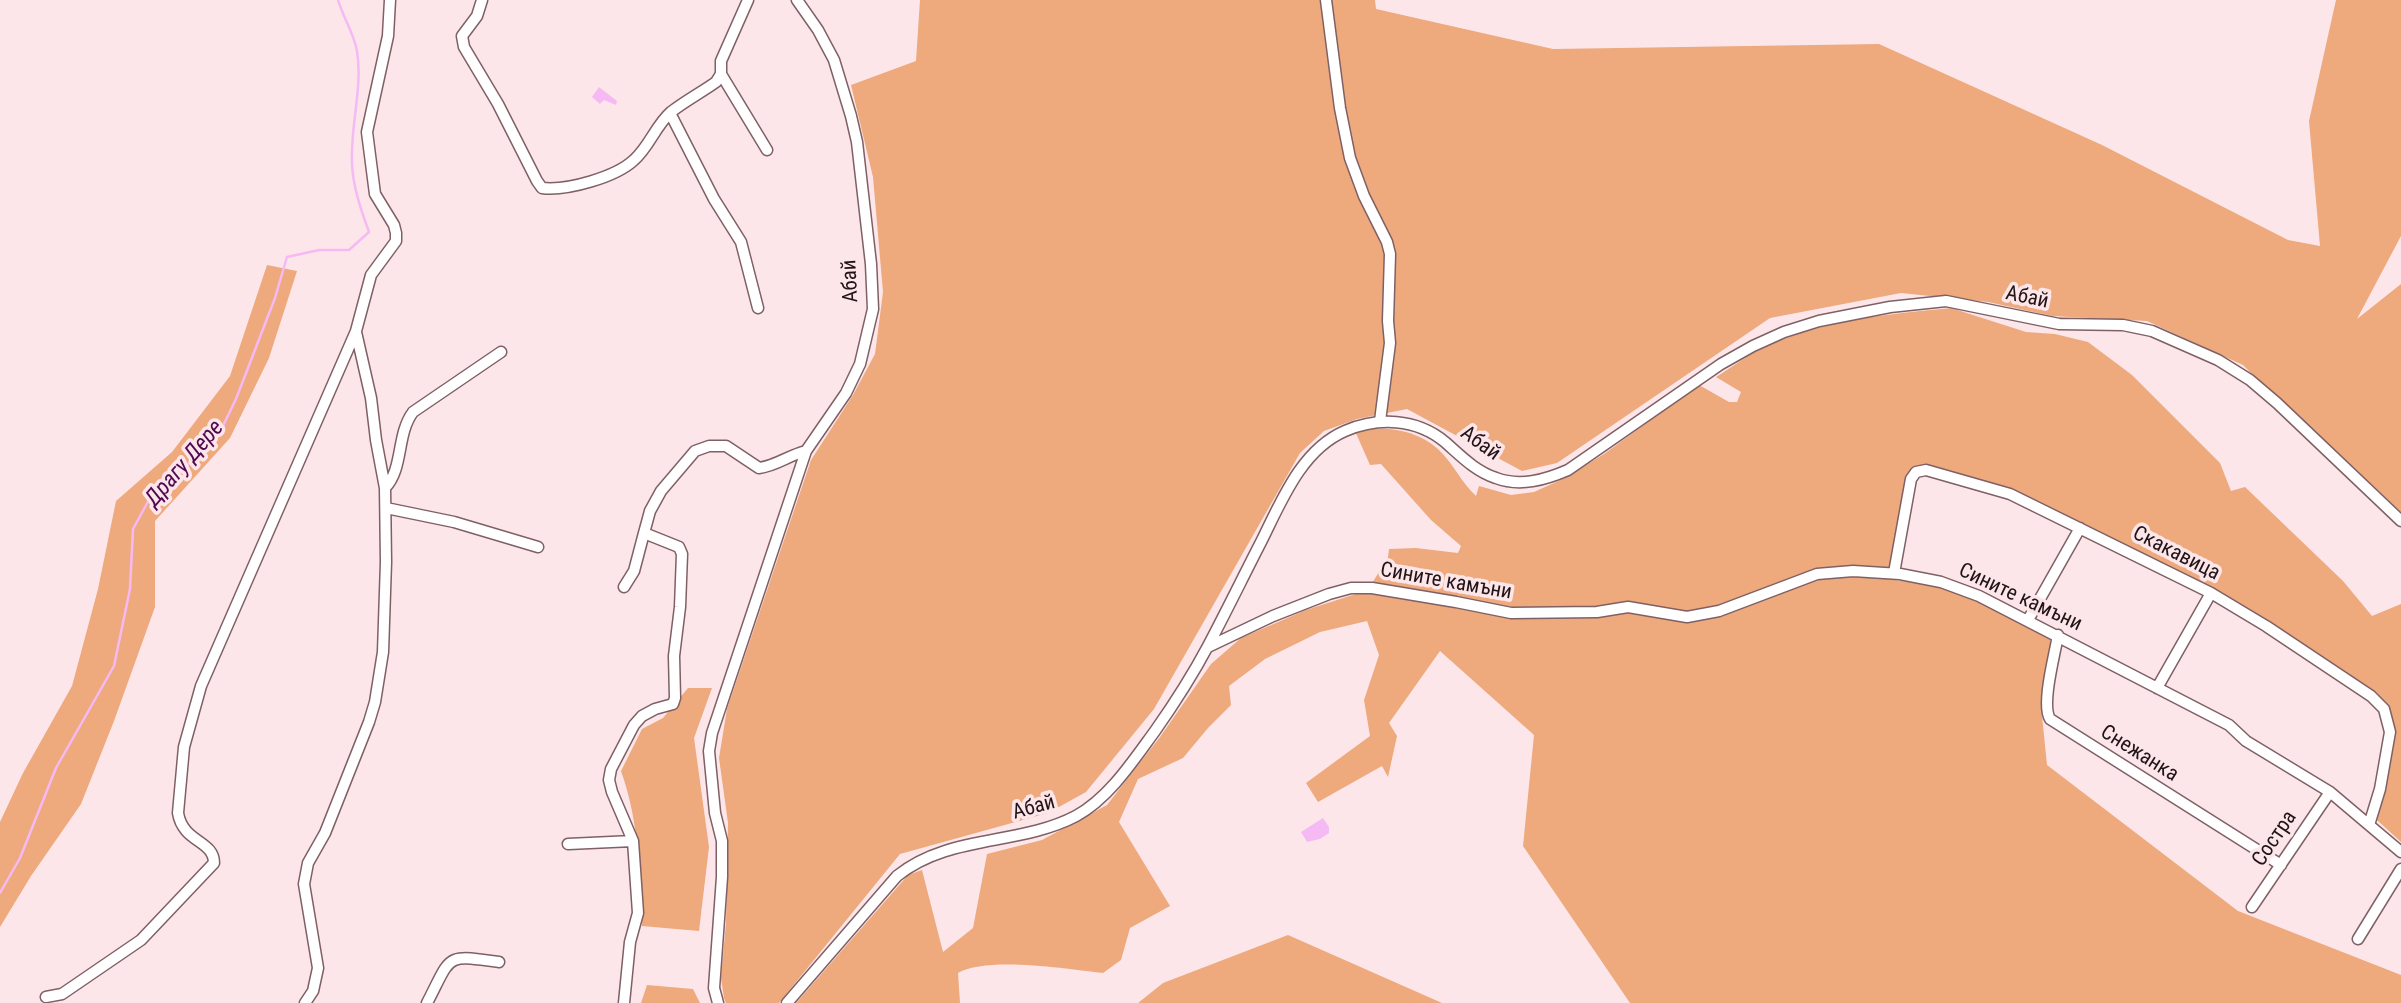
<!DOCTYPE html>
<meta charset="utf-8">
<style>
body{margin:0}
canvas{display:block;background:#fce6e9}
</style>
<canvas width="2401" height="1003"></canvas>
<script>
const context = document.querySelector('canvas').getContext('2d');
context.lineJoin = 'round';
function fill(path, color) { context.fillStyle = color; context.fill(path, 'evenodd'); }
function trace(path, color, width, dash) { context.strokeStyle = color; context.lineWidth = width; context.lineCap = dash ? 'butt' : 'round'; context.setLineDash(dash || []); context.stroke(path); }
function label(font, color, halo, rows, align = 'center') {
  context.font = font + ' "Roboto Condensed",sans-serif'; context.lineWidth = 7; context.setLineDash([]); context.textBaseline = 'middle'; context.strokeStyle = halo; context.fillStyle = color; for (const [text, x, y, turn = 0] of rows) {
    context.save(); context.translate(x, y); context.rotate((+turn || 0) * Math.PI / 180); context.textAlign = isNaN(turn) ? turn : align; if (halo) context.strokeText(text, 0, 0); context.fillText(text, 0, 0); context.restore();
  }
}
const forest = new Path2D(`
 M920,0H1375L1376,9L1553,49L1879,44L2102,145L2288,240L2320,246L2309,121L2336,0H2401V236L2357,319L2401,284V524L2243,365L2147,321L2052,316L1988,302L1901,293L1770,318L1557,463L1522,471L1407,409L1357,419L1324,431L1300,453L1154,709L1086,792L1048,813L900,854L779,1003H726L724,998L721,978L726,923L728,823L719,758L727,709L811,460L853,395L875,354L883,292L873,177L851,85L916,61Z
 M267,265L297,271L269,358L230,438L155,521V607L114,721L81,804L31,876L0,927V822L23,773L72,686L98,589L116,501L172,452L230,376Z
 M1951,308L2026,332L2055,334L2088,342L2132,375L2220,463L2231,491L2245,487L2343,581L2372,616L2401,604V842L2377,820L2391,748L2382,707L2221,595L2010,489L1926,470L1911,479L1895,580L1960,589L2051,636L2042,716L2047,765L2238,911L2401,975V1003H1630L1523,846L1534,735L1440,651L1389,723L1397,736L1388,777L1382,766L1318,802L1306,783L1370,736L1364,700L1379,655L1367,621L1320,632L1265,659L1229,686L1231,705L1208,728L1183,758L1138,779L1119,822L1170,906L1130,928L1121,960L1103,973C1068,969 987,956 958,973L960,1003H796L908,875L922,870L943,952L973,928L987,854L1042,840L1107,805L1160,737L1211,664L1241,638L1306,610L1368,590L1388,557L1389,549L1416,548L1458,553L1461,546L1431,520L1381,464L1370,465L1355,431C1383,425 1416,429 1438,449C1453,463 1461,482 1476,496L1479,486L1511,495L1534,492L1565,478L1604,454L1699,385L1729,402H1737L1741,392L1716,377C1732,367 1749,354 1767,346C1824,320 1889,314 1951,308Z
 M688,688H712L694,738L709,847L699,931L642,926C640,874 639,821 621,771L642,729L663,718Z
 M1288,935L1442,1003H1138L1163,983Z
 M647,985L693,989L700,1003H641Z`);
const water = new Path2D(`
 M599,87L617,101L616,105L604,100L600,104L592,97Z
 M1323,818L1329,827V833L1320,839L1307,842L1301,832Z`);
const stream = new Path2D(`
 M0,893L20,858L56,768L114,666L130,589L133,529L151,496L181,472L221,430L236,399L275,298L287,257L319,250H349L369,232C361,210 353,187 352,164C350,126 363,88 357,51C354,34 343,17 338,0`);
const minor = new Path2D(`
 M482,0L477,16L462,36L464,47L498,104L537,181L542,188C567,191 616,177 634,160C649,147 656,125 671,112C685,101 702,92 716,82L721,74V61L748,0
 M1326,0L1340,108L1350,158L1364,196L1387,242L1390,254L1388,321L1390,343L1380,421
 M721,74L767,150
 M670,113L714,199L741,242L758,308
 M385,488C404,468 396,435 413,412L501,352
 M386,508L454,522L538,547
 M1894,573L1911,479L1916,472L1926,470L2010,494L2211,593L2266,626L2371,696L2384,709L2390,732L2380,789L2369,825
 M624,587L634,571L644,533
 M2028,620L2080,528
 M2058,635C2055,654 2041,704 2050,719L2281,865
 M1208,647L1273,616L1329,594L1351,588H1372L1456,602L1511,613L1597,612L1628,607L1687,617L1719,611L1817,574L1853,571L1900,574L1941,582L1979,596L2229,725L2246,741L2330,792L2401,852
 M2157,688L2211,593
 M568,844L633,841
 M2252,907L2330,792
 M2358,939L2401,869
 M46,997L62,994L141,940L214,863C214,840 183,843 178,813L184,747L201,686L356,331L371,275L396,241V233L394,225L375,194L367,132L388,36L390,0
 M305,1003L313,991L318,968L304,884L308,863L325,833L369,722L375,702L383,652L386,562L385,488L376,440L371,398L356,332
 M427,1003C452,955 444,954 499,962
 M624,1003L630,942L638,913L633,841L612,792L609,780L611,769L634,725L642,716L655,709L673,704L675,698L674,656L680,607L682,554L679,547L644,533L650,511L661,491L695,451L709,446H726L759,468C776,466 789,455 806,451
 M718,1003L714,988L722,877V841L715,813L709,751L712,733L806,451L846,393L860,364L873,309L871,264L857,142L851,116L834,60L818,30L797,0
 M787,1003L897,876C949,834 1019,846 1076,816C1109,798 1133,761 1155,731C1174,704 1192,676 1208,646C1226,612 1243,577 1261,542C1281,502 1301,450 1345,431C1378,417 1416,418 1445,442C1461,456 1475,471 1496,478C1520,487 1545,480 1568,470L1721,364L1753,346L1784,332L1819,321L1890,307L1946,301L2059,324L2123,325L2152,331L2218,360L2250,380L2277,403L2401,521`);
const streetNames = [
 ["Абай",851,281,-93],
 ["Абай",2027,298,12],
 ["Абай",1480,444,36],
 ["Скакавица",2176,554,27],
 ["Сините камъни",1446,582,10],
 ["Сините камъни",2020,598,25],
 ["Снежанка",2139,754,32],
 ["Абай",1034,808,-15],
 ["Состра",2275,839,-56]
];
const waterNames = [
 ["Драгу Дере",185,464,-49]
];
fill(forest, '#eea97d');
fill(water, '#f5baf4');
trace(stream, '#f5baf4', 2.5);
trace(minor, '#7f6064', 13);
trace(minor, '#fff', 10);
label('21px', '#201416', '#fce6e9', streetNames);
label('italic 23px', '#500951', '#fce6e9', waterNames);
</script>
